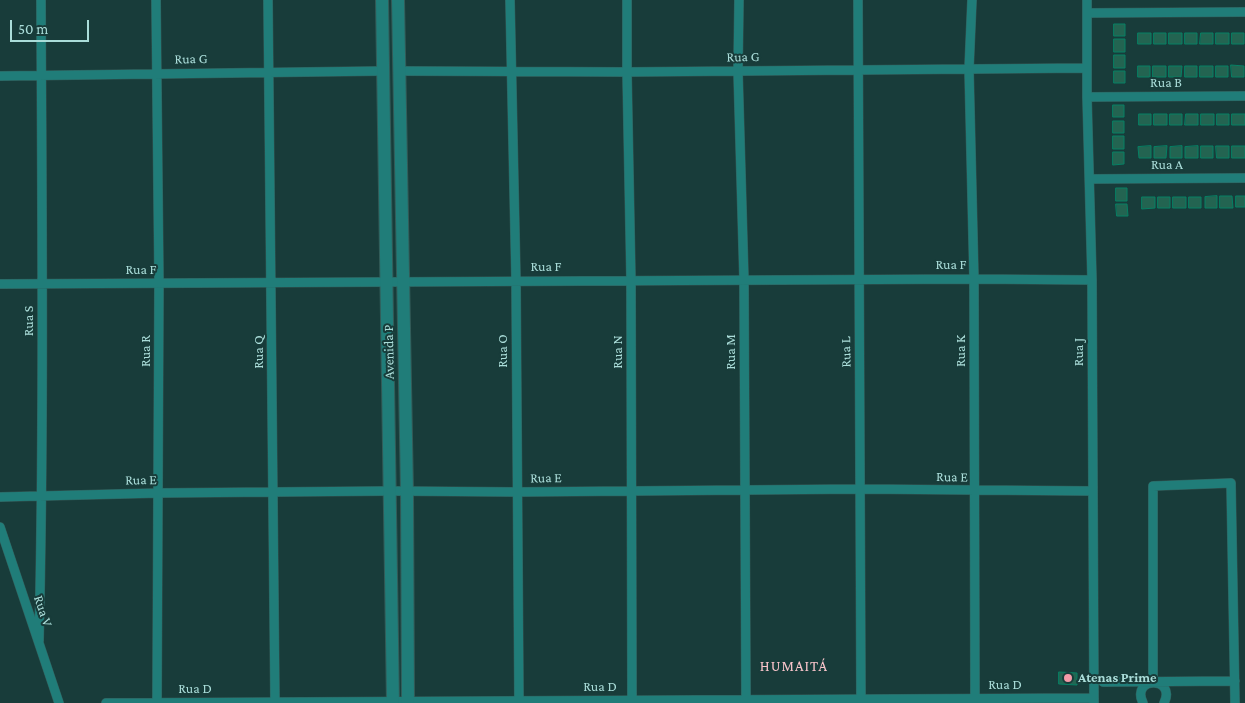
<!DOCTYPE html>
<meta charset="utf-8">
<style>
body{margin:0}
#map{position:relative;width:1245px;height:703px;overflow:hidden;background:#183c3a;font-family:"Crimson Pro",serif}
canvas{display:block}
.scale{position:absolute;left:10px;top:20px;width:79px;height:22px;box-sizing:border-box;border:2px solid #aaddd9;border-top:0;padding-left:6px;font-size:15px;line-height:18px;white-space:nowrap;color:#aaddd9;-webkit-text-stroke:4px #183c3a;paint-order:stroke}
</style>
<div id="map">
<canvas width="1245" height="703"></canvas>
<div class="scale">50 m</div>
</div>
<script>
const context = document.querySelector('canvas').getContext('2d');
context.lineJoin = 'round';
function fill(path, color) { context.fillStyle = color; context.fill(path, 'evenodd'); }
function trace(path, color, width, dash) { context.strokeStyle = color; context.lineWidth = width; context.lineCap = dash ? 'butt' : 'round'; context.setLineDash(dash || []); context.stroke(path); }
function label(font, color, halo, rows, align = 'center') {
  context.font = font + ' "Crimson Pro",serif'; context.lineWidth = 4; context.setLineDash([]); context.textBaseline = 'middle'; context.strokeStyle = halo; context.fillStyle = color; for (const [text, x, y, turn = 0] of rows) {
    context.save(); context.translate(x, y); context.rotate((+turn || 0) * Math.PI / 180); context.textAlign = isNaN(turn) ? turn : align; if (halo) context.strokeText(text, 0, 0); context.fillText(text, 0, 0); context.restore();
  }
}
const building = new Path2D(`
 M1114,24H1125V36H1114Z
 M1138,33H1151V44H1138Z
 M1154,33H1166V44H1154Z
 M1169,33H1182V44H1169Z
 M1185,33H1197V44H1185Z
 M1201,33H1213V44H1200Z
 M1216,33H1229V44H1216Z
 M1232,33H1244V44H1232Z
 M1114,39H1125V52H1114Z
 M1114,55H1125V68H1114Z
 M1231,65L1244,66V77H1232Z
 M1138,66H1150V77H1138Z
 M1153,66H1166V77H1153Z
 M1169,66H1182L1181,77H1169Z
 M1185,66H1197V77H1185Z
 M1200,66H1213V77H1200Z
 M1216,66H1228V77H1216Z
 M1114,71H1125V83H1114Z
 M1113,105H1124V117H1113Z
 M1139,114H1151V125H1139Z
 M1154,114H1167V125H1154Z
 M1170,114H1182V125H1170Z
 M1186,114H1198V125H1185Z
 M1201,114H1214V125H1201Z
 M1217,114H1229V125H1217Z
 M1232,114H1245V125H1232Z
 M1113,121H1124V133H1113Z
 M1113,136H1124V149H1113Z
 M1151,146V158H1139L1138,147Z
 M1167,146L1166,158H1154V147Z
 M1182,146V158H1170V147Z
 M1198,146V158H1185V147Z
 M1201,146H1213V158H1201Z
 M1216,146H1229V158H1217Z
 M1232,146H1245V158H1232Z
 M1113,152H1124V164L1113,165Z
 M1116,188H1127V201H1116Z
 M1217,196V208H1205V197Z
 M1220,196H1232L1233,208H1220Z
 M1236,196H1245V207H1236Z
 M1142,197H1155V208L1142,209Z
 M1158,197H1170V208H1158Z
 M1173,197H1186V208H1173Z
 M1189,197H1201V208H1189Z
 M1116,204H1127L1128,216H1117Z
 M1059,672L1077,673V685L1059,684Z`);
const street = new Path2D(`
 M156,0L159,283L157,703
 M268,0L275,703
 M510,0L516,281L519,703
 M627,0V72L631,281L632,703
 M739,0L738,71L744,280L746,703
 M858,0L861,703
 M972,0L969,69L974,279L975,703
 M1087,0V97L1092,280L1094,703
 M1087,13L1245,12
 M399,71L627,72L1087,68
 M0,76L383,71
 M1087,97L1245,96
 M1090,179L1245,178
 M0,284L974,279L1092,280
 M0,497L159,493L390,491L517,492L860,489L1093,491
 M0,527L59,703
 M39,641C44,427 42,214 41,0
 M1103,682L1235,681
 M1153,682V486L1231,483L1235,703
 M106,703L1094,698
 M1143,703C1130,676 1177,676 1164,703`);
const secondary = new Path2D(`
 M382,0L393,703
 M398,0L407,492L408,703`);
const markers = [
 [1068,678,5,"#f39aa7"]
];
const streetNames = [
 ["Rua G",743,57,-1],
 ["Rua G",191,59,-1],
 ["Rua B",1166,83],
 ["Rua A",1167,165],
 ["Rua F",951,265],
 ["Rua F",546,267],
 ["Rua F",141,270],
 ["Rua S",29,321,-90],
 ["Rua R",146,351,-90],
 ["Rua O",503,351,-90],
 ["Rua K",961,351,-90],
 ["Rua Q",259,352,-90],
 ["Avenida P",389,352,-91],
 ["Rua N",618,352,-90],
 ["Rua M",731,352,-90],
 ["Rua L",846,352,-91],
 ["Rua J",1079,352,-90],
 ["Rua E",952,477,1],
 ["Rua E",546,478,-1],
 ["Rua E",141,480,-1],
 ["Rua V",43,611,71],
 ["Rua D",1005,685],
 ["Rua D",600,687],
 ["Rua D",195,689]
];
const poiNames = [
 ["Atenas Prime",1078,678]
];
const neighbourhoodNames = [
 ["HUMAITÁ",794,666]
];
fill(building, '#236451');
trace(building, '#068064', 1);
trace(street, '#335b58', 10);
trace(secondary, '#335b58', 14);
trace(street, '#207d79', 9);
trace(secondary, '#207d79', 12);
for (const [x, y, r, color] of markers) { const dot = new Path2D(); dot.arc(x, y, r, 0, 2 * Math.PI); context.fillStyle = color; context.fill(dot); trace(dot, '#183c3a', 2); }
label('14px', '#aaddd9', '#183c3a', streetNames);
label('bold 14px', '#aaddd9', '#183c3a', poiNames, 'left');
context.letterSpacing = '1px';
label('15px', '#f8c4ca', '#183c3a', neighbourhoodNames);
context.letterSpacing = '0px';
</script>
